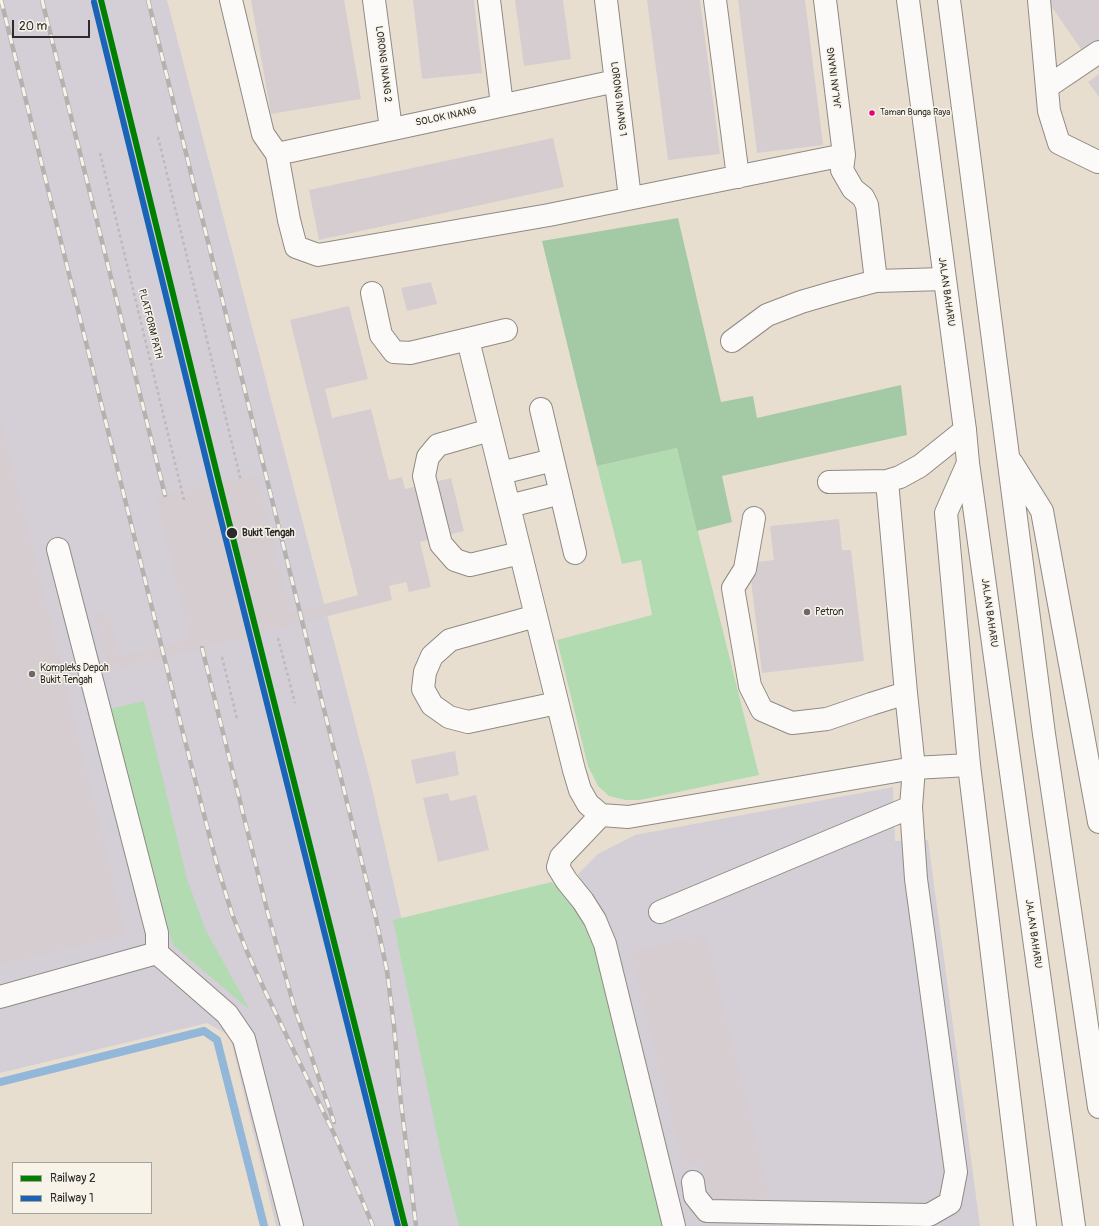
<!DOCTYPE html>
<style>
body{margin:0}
#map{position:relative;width:1099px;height:1226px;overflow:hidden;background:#e8ded0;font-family:Pangolin,sans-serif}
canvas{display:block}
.legend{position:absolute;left:12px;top:1162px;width:140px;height:52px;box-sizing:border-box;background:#f7f3e8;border:1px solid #a5a39c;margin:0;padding:5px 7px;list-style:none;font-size:12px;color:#2b2b2b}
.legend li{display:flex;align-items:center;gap:8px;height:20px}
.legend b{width:20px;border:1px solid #a5a39c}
.scale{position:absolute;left:12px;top:20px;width:78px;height:18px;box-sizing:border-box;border:2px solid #2b2b2b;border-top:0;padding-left:5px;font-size:12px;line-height:14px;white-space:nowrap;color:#2b2b2b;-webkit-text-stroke:3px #f7f3e8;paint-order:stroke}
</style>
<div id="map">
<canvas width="1099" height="1226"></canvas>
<ul class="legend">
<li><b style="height:5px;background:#008000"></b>Railway 2</li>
<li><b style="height:5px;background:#1964b7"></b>Railway 1</li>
</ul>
<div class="scale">20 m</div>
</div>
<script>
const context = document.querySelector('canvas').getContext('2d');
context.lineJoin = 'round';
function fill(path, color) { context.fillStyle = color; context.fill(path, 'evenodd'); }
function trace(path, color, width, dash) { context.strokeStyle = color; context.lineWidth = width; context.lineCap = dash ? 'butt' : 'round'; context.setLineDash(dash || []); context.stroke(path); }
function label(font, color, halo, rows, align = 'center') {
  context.font = font + ' Pangolin,sans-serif'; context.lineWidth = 3; context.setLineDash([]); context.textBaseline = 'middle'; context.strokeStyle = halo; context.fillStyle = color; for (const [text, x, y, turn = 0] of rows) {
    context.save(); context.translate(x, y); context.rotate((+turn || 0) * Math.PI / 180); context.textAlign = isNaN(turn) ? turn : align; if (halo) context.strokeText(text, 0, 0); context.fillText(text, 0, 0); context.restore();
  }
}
const industrial = new Path2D(`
 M0,0H167L372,788L471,1226H276L230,1036L207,1023L0,1073Z
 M893,787L895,841L928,840L980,1226H684L615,941L578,874L598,854L635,835Z`);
const green = new Path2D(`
 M677,448L759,775L640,800H625L609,796L598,786L588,766L557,640L652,615L641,560L622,564L597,466Z
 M144,701L187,879L205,929L250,1010L173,945L110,709Z
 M552,882L567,898L586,925L593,944L627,1064L664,1226H459L442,1159L393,920Z`);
const forest = new Path2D(`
 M678,218L721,402L753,396L757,418L901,385L907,435L722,476L732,522L697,531L677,448L597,466L542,241Z`);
const stream = new Path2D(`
 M0,1082L204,1031L217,1040L264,1226`);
const building = new Path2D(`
 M251,0H344L361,99L271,114Z
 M413,0H474L482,73L422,79Z
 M515,0H563L571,59L524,66Z
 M647,0H700L720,154L668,160Z
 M738,0H805L823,145L757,153Z
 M1047,0H1099V45L1085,55Z
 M1099,74V97L1088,82Z
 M553,138L564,187L319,240L309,190Z
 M431,282L437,304L407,311L401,288Z
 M349,306L368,379L325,389L332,418L371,409L389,480L402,477L405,489L451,478L464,531L420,542L431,587L409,592L406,582L389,586L392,600L109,671L94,613L108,610L119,657L190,638L156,497L256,474L290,613L358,595L290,320Z
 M0,415L126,935L0,965Z
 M839,519L842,550H851L864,661L762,673L749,563L774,560L770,526Z
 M455,751L459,775L416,784L411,760Z
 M448,793L450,801L476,795L489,850L438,862L423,798Z
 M706,934L770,1198L712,1200L701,1163L683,1166L630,952Z`);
const path = new Path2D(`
 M158,137L241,481
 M100,153L184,500
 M278,638L295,703
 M222,657L237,719`);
const minor = new Path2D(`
 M231,0L263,134L277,154L289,220L296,247L318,255L549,215L844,155
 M374,0L391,129
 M489,0L502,105
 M606,0L630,198
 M715,0L738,177
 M825,0L844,155L842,170L853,189L863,197L867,205L876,281
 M1039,0L1049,111L1059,143L1098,162H1099
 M1047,87L1099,52
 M277,154L616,81
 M372,293L381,335L394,352L410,353L506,330
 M468,340L574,770L580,790L588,804L601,815L628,817L914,768L969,765
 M732,341L767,315L801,302L835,292L876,281L944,279
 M541,409L575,553
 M490,430L438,445L428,457L424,476L441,544L455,560L470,565L520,553
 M501,473L553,460
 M829,482L887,481L900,477L920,466L965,430
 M509,506L561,493
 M754,518L745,569L733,588L750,686L762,710L792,723L827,719L871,704L906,693
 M536,616L450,640L432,656L425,672L423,689L432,705L449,717L468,722L557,703
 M601,815L561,857L558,867L566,880L583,901L595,920L605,944L674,1226
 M660,912L911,807
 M157,953L227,1014L244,1039L292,1226
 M0,997L157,953V933L58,549
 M693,1182L695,1196L707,1211L929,1215L950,1203L956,1172L916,879L911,807L914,768L906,693L887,481`);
const highway = new Path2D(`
 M908,0L965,430L968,463L1074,1226
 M949,0L1044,734L1099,1107
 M968,463L946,513L969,765L1025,1226
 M1012,463L1042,511L1099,822`);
const rail = new Path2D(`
 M1,0L183,733L217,865L232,914L248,954L265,991L336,1138L373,1226
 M42,0L165,495
 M148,0L376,919L387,971L394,1026L400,1094L416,1226
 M202,648L268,914L294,1006L334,1122`);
const rail1 = new Path2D(`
 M101,0L219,482L405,1226`);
const rail2 = new Path2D(`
 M94,2L212,484L398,1226`);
const markers = [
 [872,113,3.5,"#e5007d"],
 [232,533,6,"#2b2b2b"],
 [807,612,4,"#6d6a65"],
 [32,674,4,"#6d6a65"]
];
const busNames = [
 ["Taman Bunga Raya",880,113]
];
const streetNames = [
 ["LORONG INANG 2",383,64,83],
 ["JALAN INANG",835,78,-97],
 ["LORONG INANG 1",618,99,83],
 ["SOLOK INANG",446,117,-12],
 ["JALAN BAHARU",946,292,82],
 ["PLATFORM PATH",150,324,76],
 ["JALAN BAHARU",989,613,82],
 ["JALAN BAHARU",1033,934,82]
];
const stopNames = [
 ["Bukit Tengah",242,533]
];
const poiNames = [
 ["Petron",815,612],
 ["Kompleks Depoh",40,668],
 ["Bukit Tengah",40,680]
];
fill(industrial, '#d4ced6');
fill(green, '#b2dbb2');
fill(forest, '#a4c9a5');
trace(stream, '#92b7d8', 8);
fill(building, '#d6cdd1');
trace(minor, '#8f8a83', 24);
trace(highway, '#8f8a83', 24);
trace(path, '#bdbbb8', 2.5, [3, 3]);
trace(minor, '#fcfaf8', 22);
trace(highway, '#fcfaf8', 22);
trace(rail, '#b3b2b0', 4.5);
trace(rail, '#f7f3e8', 3, [9]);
trace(rail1, '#008000', 6);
trace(rail2, '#1964b7', 6);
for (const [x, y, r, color] of markers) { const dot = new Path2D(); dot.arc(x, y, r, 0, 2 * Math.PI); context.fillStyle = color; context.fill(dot); trace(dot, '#f7f3e8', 1.5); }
label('9px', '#2b2b2b', '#f7f3e8', busNames, 'left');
label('10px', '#2b2b2b', '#f7f3e8', streetNames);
label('bold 10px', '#2b2b2b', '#f7f3e8', stopNames, 'left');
label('10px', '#2b2b2b', '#f7f3e8', poiNames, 'left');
</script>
